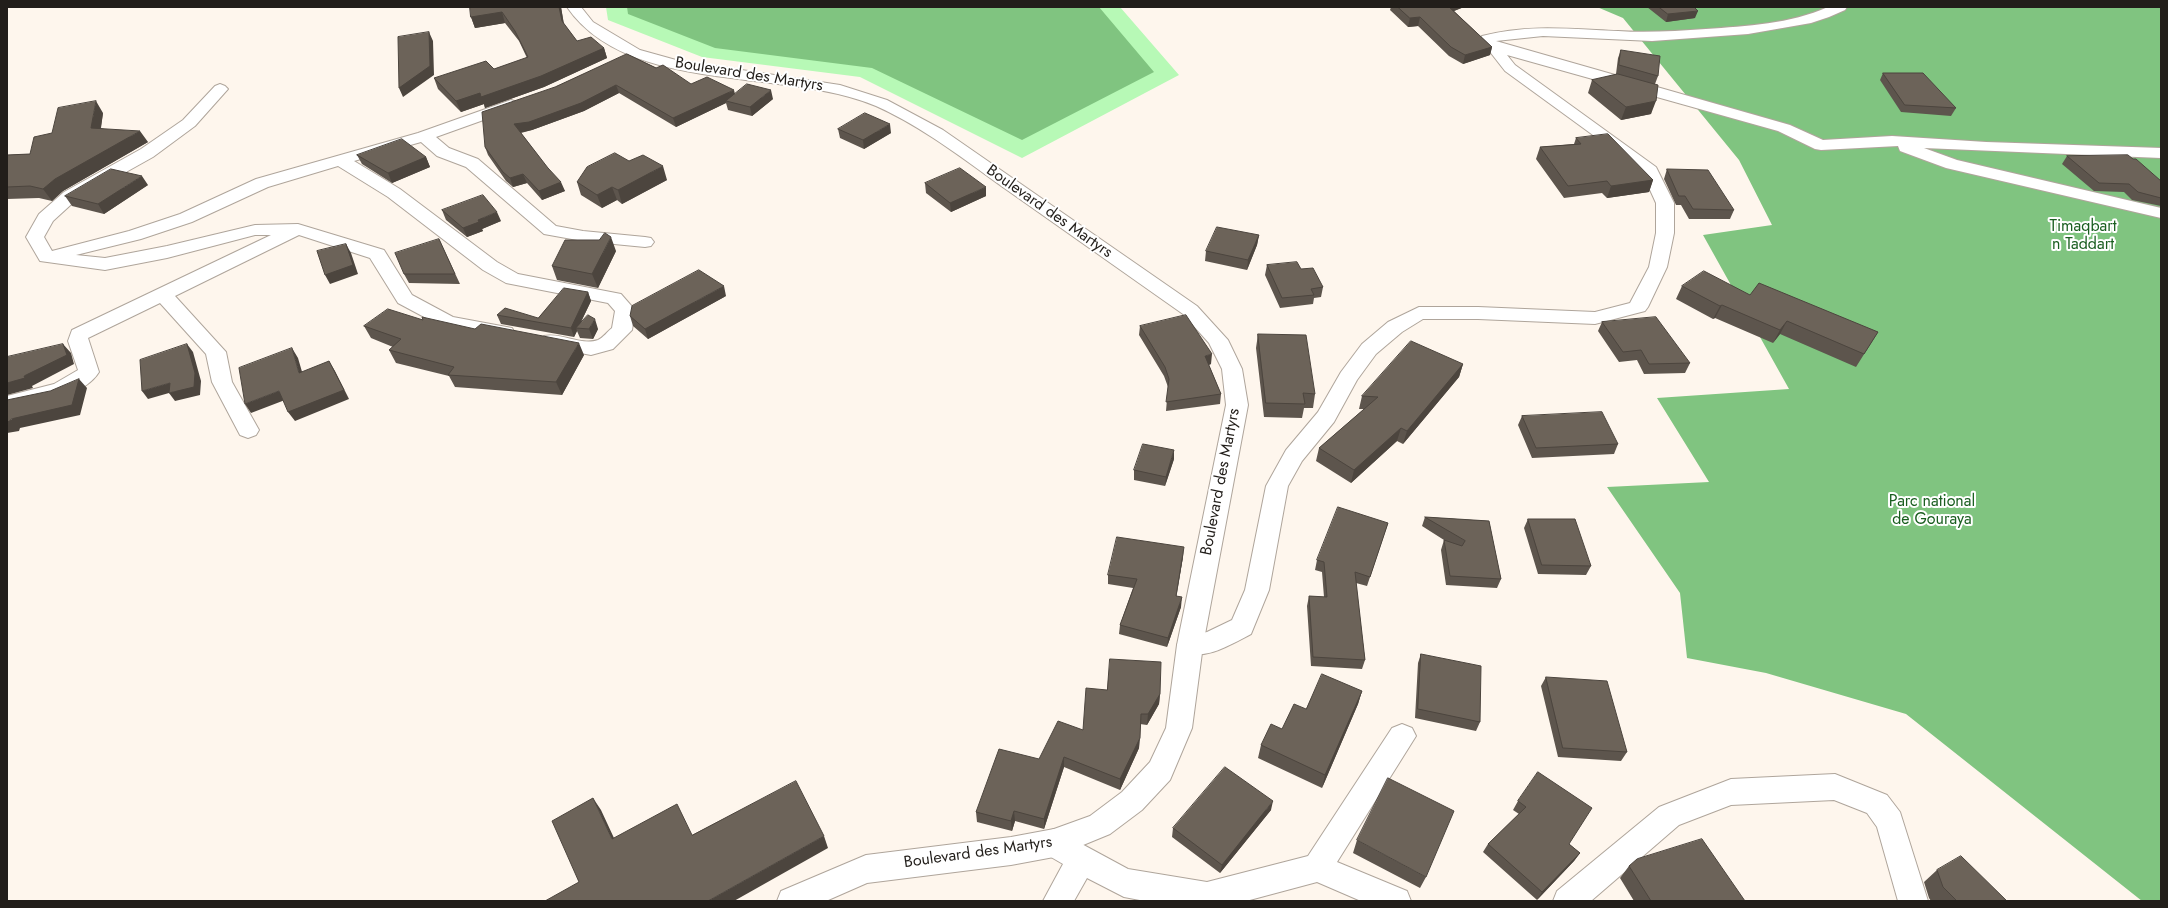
<!DOCTYPE html>
<style>
body{margin:0}
#map{position:relative;width:2168px;height:908px;overflow:hidden;background:#fef6ed;font-family:Jost,sans-serif}
canvas{display:block}
.frame{position:absolute;inset:0;border:8px solid #221e1a;pointer-events:none}
</style>
<div id="map">
<canvas width="2168" height="908"></canvas>
<div class="frame"></div>
</div>
<script>
const context = document.querySelector('canvas').getContext('2d');
context.lineJoin = 'round';
function fill(path, color) { context.fillStyle = color; context.fill(path, 'evenodd'); }
function trace(path, color, width, dash) { context.strokeStyle = color; context.lineWidth = width; context.lineCap = dash ? 'butt' : 'round'; context.setLineDash(dash || []); context.stroke(path); }
function label(font, color, halo, rows, align = 'center') {
  context.font = font + ' Jost,sans-serif'; context.lineWidth = 4; context.setLineDash([]); context.textBaseline = 'middle'; context.strokeStyle = halo; context.fillStyle = color; for (const [text, x, y, turn = 0] of rows) {
    context.save(); context.translate(x, y); context.rotate((+turn || 0) * Math.PI / 180); context.textAlign = isNaN(turn) ? turn : align; if (halo) context.strokeText(text, 0, 0); context.fillText(text, 0, 0); context.restore();
  }
}
const green = new Path2D(`
 M606,7H1120L1179,75L1022,158L860,77L702,57L608,20Z`);
const forest = new Path2D(`
 M627,7H1099L1154,72L1022,140L872,68L715,48L628,14Z
 M1597,7H2161V901H2142L1906,714L1766,673L1687,658L1680,593L1607,487L1709,482L1657,398L1789,389L1703,235L1772,225L1739,160L1623,18Z`);
const street = new Path2D(`
 M1828,7H1847L1845,10L1829,17L1811,23L1748,34L1652,41L1543,36L1496,41L1790,125L1823,140L1892,136L1986,142L2161,148V158L1924,148L1957,160L2161,208V218L1946,168L1900,151L1898,146L1821,150L1815,149L1778,131L1507,55L1515,65L1656,167L1674,203V233L1667,267L1648,307L1645,311L1595,324L1478,319H1423L1402,332L1376,354L1357,380L1334,422L1302,461L1288,486L1269,590L1251,634C1230,645 1205,661 1181,652L1177,645L1181,638L1207,632L1232,620L1245,590L1266,486L1286,450L1318,412L1341,372L1362,344L1388,322L1419,307H1478L1595,312L1630,303L1649,267L1656,233V203L1641,170L1505,71L1480,39L1482,36C1528,24 1571,29 1618,31C1647,33 1677,31 1706,29C1747,26 1790,24 1828,7Z
 M220,84L225,86L228,89L195,126L153,157L76,200L53,221L44,237L52,251L129,231L180,214L256,179L418,133L511,100L517,102L519,105L517,108L436,137L449,148L478,159L556,226L583,231L645,237L651,238L654,242L651,246L645,247L583,241L544,234L466,167L437,156L421,142L354,161L400,189L497,262L518,274L621,294L635,310L632,330L613,349L591,355L544,346L541,341L544,336C561,332 581,346 598,340C603,338 608,331 612,328L615,311L608,303L506,283L483,270L388,197L338,166L268,187L192,222L141,239L76,255L105,258L167,246L255,225L298,224L384,250L412,295L453,317L512,328L515,333L512,338L505,339L441,326L398,303L370,258L299,235L175,296L226,352L232,382L259,430L256,435L248,438L240,435L212,382L206,354L160,303L88,338L99,372C83,398 34,404 7,410V396L54,384L78,370L68,341L72,330L271,235H255L167,258L105,270L40,261L26,237L39,214L64,192L141,149L183,120L215,86Z
 M1402,724L1412,728L1416,736L1337,862L1407,891L1411,901H1361L1317,882L1246,901H1145L1124,897L1087,878L1074,901H1043L1063,864L1044,853L1040,843L1044,833L1054,829L1128,869L1207,882L1308,856L1392,728Z
 M1835,774L1887,795L1900,812L1928,901H1898L1877,827L1867,813L1834,800L1731,805L1679,825L1591,901H1553L1557,891L1659,807L1731,779Z`);
const secondary = new Path2D(`
 M567,7H581L593,22L640,50L676,60L840,85L887,100L943,130L1197,306L1228,340L1242,369L1248,405L1203,645L1192,728L1170,780L1142,810L1110,834L1054,857L1011,865L867,883L826,901H777L781,891L866,855L1011,837L1054,829L1090,816L1122,792L1150,762L1166,728L1177,645L1226,405L1222,369L1209,343L1183,314C1124,273 1066,231 1007,190C965,160 923,127 876,106C785,67 628,96 567,7Z`);
const wall = new Path2D(`
 M470,7H561L564,24L577,41L604,48L607,58L544,87L485,108L484,104L461,112L438,89L434,78L494,69L527,58L519,41L505,23L475,28L471,17Z
 M1391,7H1464L1454,11L1492,47L1490,55L1463,64L1449,56L1418,26L1408,27L1390,10Z
 M1647,7H1694L1695,18L1666,22Z
 M1621,50L1658,76L1655,84L1651,114L1621,120L1588,93L1592,80L1617,74H1616L1618,58Z
 M627,54L691,84L735,94L773,99L752,116L728,110L726,103L676,127L619,93L584,111L532,130L521,133L565,191L542,200L527,183L513,187L506,181L488,155L485,147L555,87Z
 M1883,73L1956,108L1951,116L1901,112L1880,80Z
 M103,113L101,128L148,142L63,191L52,201L39,198L7,199V155L30,154L52,133Z
 M838,129L891,133L864,149L840,138Z
 M1576,138L1653,180L1649,192L1607,198L1602,193L1564,198L1536,159L1540,147L1574,144Z
 M357,155L426,157L430,167L392,183L362,164Z
 M2067,156L2161,181V206L2132,200L2124,192L2094,191L2062,164Z
 M629,161L667,180L622,204L617,200L602,208L581,195L577,182Z
 M1667,169L1734,210L1730,219H1689L1681,205H1676L1664,179Z
 M925,183L986,196L951,212L926,193Z
 M148,185L104,214L72,206L65,196Z
 M442,210L501,221L482,229L483,231L467,237L446,220Z
 M1259,235L1257,245L1247,270L1205,261L1206,251Z
 M439,239L460,284L409,283L404,274Z
 M616,251L598,288L557,280L552,266Z
 M1267,265L1301,269L1323,287L1321,297L1314,298L1313,304L1280,308L1265,275Z
 M1682,286L1750,295L1878,332L1856,367L1780,334L1773,343L1715,318L1713,319L1676,299Z
 M588,292L591,301L581,322L598,329L593,339L580,338L577,331L574,337L501,324L497,315L538,318Z
 M726,296L648,339L633,326L630,316Z
 M423,320L584,355L562,395L455,387L449,376L396,363L389,350L393,347L371,338L364,326Z
 M1602,322L1690,363L1685,373L1644,374L1637,360L1619,362L1598,331Z
 M1140,326L1211,364L1209,365L1221,394L1220,404L1166,411L1168,387L1164,376L1139,335Z
 M1258,334L1315,394L1313,408H1304L1302,418L1264,417L1256,348Z
 M1463,364L1459,377L1403,444L1397,441L1351,483L1316,461L1319,448L1364,409H1359L1362,396Z
 M1522,416L1618,444L1614,454L1532,458L1518,425Z
 M1174,459L1165,486L1134,480V470Z
 M1425,517L1489,521L1501,579L1497,588L1446,585L1441,550L1444,540L1422,526Z
 M1528,519L1591,566L1586,575L1538,574L1524,528Z
 M1388,523L1367,586L1356,583L1365,660L1362,669L1311,666L1307,606L1309,596L1324,597L1322,572L1315,570L1317,560Z
 M1183,557L1176,596L1181,607L1167,647L1119,634L1120,625L1133,588L1108,584V575Z
 M1421,654L1480,722L1476,731L1415,718L1418,663Z
 M1546,677L1627,752L1621,761L1558,757L1541,686Z
 M1362,691L1358,704L1322,788L1258,758L1261,745L1282,729Z
 M1160,694L1159,704L1147,725L1140,724L1139,748L1120,790L1064,767L1044,829L1015,821L1012,831L977,822L976,812L1039,759L1083,730Z
 M1538,772L1569,844L1580,853L1574,861L1537,900L1483,852L1488,844L1519,814L1513,810L1518,801Z
 M1271,810L1220,873L1172,837L1173,828Z
 M1357,840L1426,877L1420,888L1353,853Z
 M1629,866L1745,901H1634L1620,878Z
 M1937,870L2007,901H1931L1929,898L1924,882Z`);
const shadedWall = new Path2D(`
 M559,7H561L565,32L562,21Z
 M1448,7H1464L1446,14Z
 M1698,11L1695,18L1666,22L1668,14Z
 M502,12L505,23L475,28L471,17Z
 M1420,17L1418,26L1408,27L1410,18Z
 M429,32L433,41L434,75L403,97L399,88Z
 M1492,47L1490,55L1463,64L1465,55Z
 M604,48L607,58L544,87L485,108L484,104L461,112L456,101Z
 M616,85L619,93L584,111L532,130L518,133L514,124Z
 M734,90L736,98L726,101V103L676,127L673,118Z
 M771,90L773,99L752,116L750,107Z
 M96,101L103,113L99,139L91,128Z
 M1656,101L1651,114L1621,120L1626,107Z
 M890,124L891,133L864,149L863,140Z
 M140,131L148,142L63,191L52,201L43,189L55,179Z
 M426,157L430,167L392,183L388,173Z
 M663,166L667,180L622,204L618,190Z
 M523,174L527,183L513,187L510,178Z
 M142,176L148,185L104,214L98,204Z
 M1653,180L1649,192L1607,198L1611,186Z
 M561,182L565,191L542,200L539,191Z
 M612,187L617,200L602,208L597,195Z
 M986,187V196L951,212L950,203Z
 M497,212L501,221L482,229L483,231L467,237L463,228L478,220Z
 M1259,235L1257,245L1247,270L1248,260Z
 M611,237L616,251L598,288L592,274Z
 M346,244L351,253L358,274L330,284L325,275Z
 M724,286L726,296L648,339L645,329Z
 M588,292L591,301L578,328H576L577,331L574,337L571,328Z
 M1722,305L1715,318L1713,319L1720,306Z
 M595,319L598,329L593,339L589,329Z
 M1787,321L1780,334L1773,343L1780,330Z
 M579,343L584,355L562,395L556,382Z
 M63,344L71,353L74,364L32,386L33,388L7,395V383L24,376Z
 M187,344L193,352L201,381L200,395L175,401L169,393Z
 M292,348L298,358L305,382L299,373Z
 M1212,354L1211,364L1204,366L1205,356Z
 M329,361L335,371L349,399L295,421L288,412Z
 M1463,364L1459,377L1403,444L1407,431Z
 M79,379L87,388L80,415L20,428L19,431L7,433V422Z
 M170,383L176,391L148,399L142,391Z
 M279,391L285,400L251,413L245,404Z
 M1401,428L1397,441L1351,483L1354,470Z
 M1174,450V459L1165,486L1166,477Z
 M1184,547L1183,557L1175,605L1176,596Z
 M1182,597L1181,607L1167,647L1168,638Z
 M1362,691L1358,704L1322,788L1325,775Z
 M1160,694L1159,704L1147,725L1148,714Z
 M1140,738L1139,748L1120,790V779Z
 M1064,757V767L1044,829V819Z
 M593,798L601,810L620,851L612,839Z
 M1273,801L1271,810L1220,873L1222,865Z
 M1014,811L1015,821L1012,831L1011,821Z
 M824,836L828,848L734,901H708Z
 M1580,853L1574,861L1537,900L1542,892Z`);
const building = new Path2D(`
 M470,7H559L562,21L577,41L591,37L604,48L541,76L481,97L480,93L456,101L434,78L486,61L494,69L528,57L515,31L502,12L471,17Z
 M1398,7H1449L1492,47L1465,55L1451,47L1420,17L1410,18Z
 M1659,7H1694L1698,11L1668,14Z
 M429,32L430,66L399,88L398,37Z
 M1621,50L1660,56L1658,76L1619,65Z
 M627,54L656,68L663,65L691,84L707,77L734,90L673,118L616,85L581,103L529,122L514,124L548,168L561,182L539,191L523,174L510,178L503,172L485,147L482,112L555,87Z
 M1883,73H1923L1956,108L1905,105Z
 M1618,74L1658,85L1656,101L1626,107L1592,80Z
 M747,84L771,90L750,107L726,101Z
 M96,101L91,128L140,131L55,179L43,189L30,186L7,187V155L30,154L34,137L52,133L58,108Z
 M865,113L890,124L863,140L838,129Z
 M1608,134L1653,180L1611,186L1607,181L1568,186L1540,147L1581,144L1576,138Z
 M402,139L426,157L388,173L357,155Z
 M615,153L629,161L643,155L663,166L618,190L612,187L597,195L577,182L587,167Z
 M2128,155L2133,159H2136L2161,181V198L2138,192L2129,184L2099,183L2067,156Z
 M960,168L986,187L950,203L925,183Z
 M111,169L142,176L98,204L65,196Z
 M1667,169L1708,170L1734,210L1693,209L1685,196H1679Z
 M483,195L497,212L478,220L479,222L463,228L442,210Z
 M1217,227L1259,235L1248,260L1206,251Z
 M605,233L611,237L592,274L552,266L565,240H599Z
 M439,239L455,274H404L395,253Z
 M346,244L353,265L325,275L317,251Z
 M1297,262L1301,269L1313,268L1323,287L1311,289L1314,295L1282,298L1267,265Z
 M699,270L724,286L645,329L630,316L632,306Z
 M1704,271L1750,295L1759,283L1878,332L1864,354L1787,321L1780,330L1722,305L1720,306L1682,286Z
 M564,288L588,292L571,328L497,315L505,308L538,318Z
 M388,309L423,320L422,317L475,329L481,324L579,343L556,382L448,375L454,367L389,350L401,339L364,326Z
 M588,315L595,319L589,329L576,328Z
 M1186,315L1212,354L1205,356L1221,394L1166,402L1169,379L1165,367L1140,326Z
 M1656,317L1690,363L1649,364L1641,350L1623,352L1602,322Z
 M1258,334L1306,335L1315,394L1303,393L1305,404L1266,403Z
 M1411,341L1463,364L1407,431L1401,428L1354,470L1319,448L1378,397L1362,396Z
 M63,344L67,355L24,376L25,378L7,383V357Z
 M187,344L195,373L194,387L169,393L170,383L142,391L140,360Z
 M292,348L299,373L329,361L344,390L288,412L279,391L245,404L239,368Z
 M79,379L72,405L11,419L10,421L7,422V400L50,391Z
 M1602,412L1618,444L1536,448L1522,416Z
 M1143,444L1174,450L1166,477L1134,470Z
 M1338,507L1388,523L1370,577L1355,572L1365,660L1313,657L1309,596L1327,597L1324,562L1317,560Z
 M1425,517L1489,521L1501,579L1450,576L1444,540L1462,546L1465,541Z
 M1528,519H1575L1591,566L1542,565Z
 M1117,537L1184,547L1176,596L1182,597L1168,638L1120,625L1137,579L1108,575Z
 M1421,654L1481,666L1480,722L1418,709Z
 M1110,659L1161,662L1160,694L1148,714H1141L1140,738L1120,779L1064,757L1044,819L1014,811L1011,821L976,812L999,749L1039,759L1058,721L1083,730L1086,688L1107,690Z
 M1322,674L1362,691L1325,775L1261,745L1271,724L1282,729L1294,704L1306,709Z
 M1546,677L1607,681L1627,752L1563,748Z
 M1225,767L1273,801L1222,865L1173,828Z
 M1538,772L1592,808L1569,844L1580,853L1542,892L1488,844L1526,807L1518,801Z
 M1388,778L1454,811L1426,877L1357,840Z
 M796,781L824,836L708,901H545L579,882L552,821L593,798L612,839L677,804L692,835Z
 M1702,839L1745,901H1651L1629,866L1637,859Z
 M1961,856L2007,901H1957L1943,887L1937,870Z`);
const streetNames = [
 ["Boulevard des Martyrs",749,75,9],
 ["Boulevard des Martyrs",1049,212,35],
 ["Boulevard des Martyrs",1221,482,-79],
 ["Boulevard des Martyrs",978,853,-8]
];
const parkNames = [
 ["Timaqbart",2083,227],
 ["n Taddart",2083,245],
 ["Parc national",1932,502],
 ["de Gouraya",1932,520]
];
fill(green, '#b7f9b6');
fill(forest, '#80c480');
trace(street, '#afa59b', 2);
trace(secondary, '#afa59b', 2);
fill(street, '#fff');
fill(secondary, '#fff');
fill(wall, '#5d554d');
fill(shadedWall, '#4c453e');
fill(building, '#6c6359');
trace(building, '#4c453e', 1);
label('16px', '#221e1a', '#fff', streetNames);
label('16px', '#195e1f', '#fff', parkNames);
</script>
